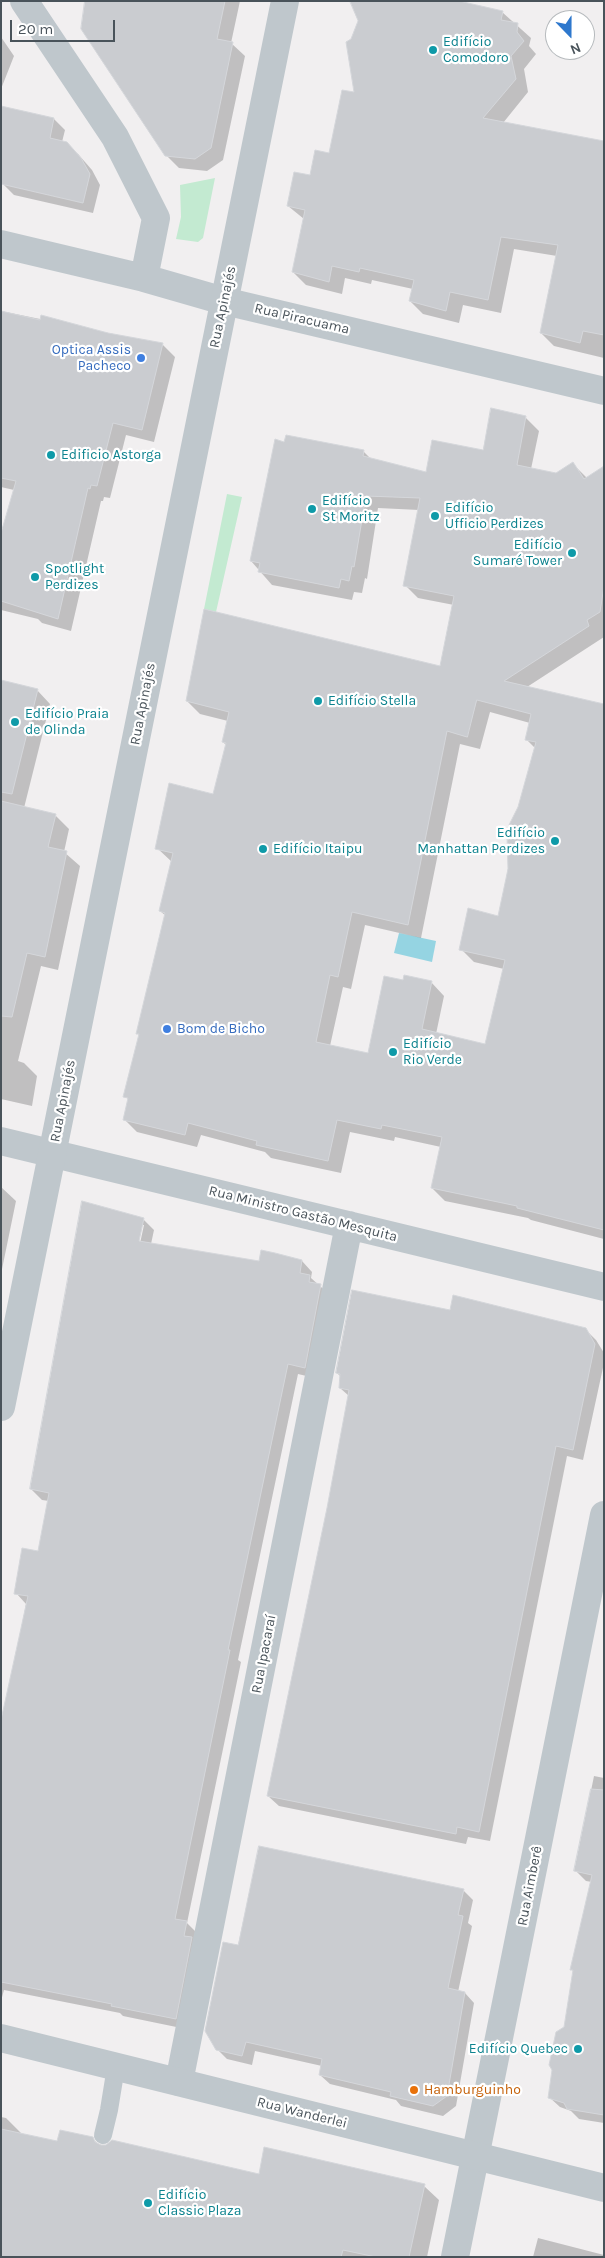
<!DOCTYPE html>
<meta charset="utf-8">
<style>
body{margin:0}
#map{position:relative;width:605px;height:2258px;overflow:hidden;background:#f1eff0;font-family:Karla,sans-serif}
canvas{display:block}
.frame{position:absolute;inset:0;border:2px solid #49535a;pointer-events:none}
.north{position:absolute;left:545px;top:10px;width:50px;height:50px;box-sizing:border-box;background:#fff;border:1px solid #b6babd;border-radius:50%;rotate:158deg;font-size:14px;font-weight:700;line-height:20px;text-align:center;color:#49535a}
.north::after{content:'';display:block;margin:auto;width:18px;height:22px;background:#2e78cd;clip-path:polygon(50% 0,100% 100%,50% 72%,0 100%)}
.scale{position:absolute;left:10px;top:20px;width:105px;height:22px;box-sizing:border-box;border:2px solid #49535a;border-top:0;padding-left:6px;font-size:15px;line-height:18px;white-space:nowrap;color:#49535a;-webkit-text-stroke:4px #fff;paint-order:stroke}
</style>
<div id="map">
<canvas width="605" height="2258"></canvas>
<div class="frame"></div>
<div class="north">N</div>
<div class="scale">20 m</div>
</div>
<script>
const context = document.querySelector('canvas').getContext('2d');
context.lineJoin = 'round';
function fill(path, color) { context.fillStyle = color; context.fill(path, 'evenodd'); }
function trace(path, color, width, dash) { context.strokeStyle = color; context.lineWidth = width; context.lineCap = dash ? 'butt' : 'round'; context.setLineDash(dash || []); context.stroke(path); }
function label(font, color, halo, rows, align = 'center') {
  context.font = font + ' Karla,sans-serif'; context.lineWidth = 4.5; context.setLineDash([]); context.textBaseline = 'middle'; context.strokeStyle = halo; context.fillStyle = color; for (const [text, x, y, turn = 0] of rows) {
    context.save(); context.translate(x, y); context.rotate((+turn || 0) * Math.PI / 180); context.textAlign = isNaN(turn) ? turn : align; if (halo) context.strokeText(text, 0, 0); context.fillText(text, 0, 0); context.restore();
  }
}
const green = new Path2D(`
 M215,178L203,238L198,242L176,239L181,217L180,185Z
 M227,494L242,497L216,612L204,609Z`);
const water = new Path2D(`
 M399,933L436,941L432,962L394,953Z`);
const shadow = new Path2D(`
 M82,1H240L231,43L245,56L223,160L207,171L179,168L166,155L86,2Z
 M502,12L531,38L529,46L536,54L524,69L528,92L503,123L604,142V358L554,346L541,333L557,256L514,249L501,313L463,305L459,323L423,314L410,301L413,289L372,280L371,284L345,278L342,294L306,285L293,272L304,219L288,206L330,154L356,94Z
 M1,37L14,56L1,89Z
 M20,112L54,119L65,130L62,142L78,154L92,170L100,185L93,213L14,195L3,184Z
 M1,311L162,344L175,357L154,442L126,435L110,498L104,497L103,501H101L71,631L42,623L38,619L1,610V537L14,490L1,487Z
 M526,418L539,431L531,469L556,474L573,464L587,478L604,482V637L527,687L604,705V1239L531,1220L528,1218L445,1201L432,1188L441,1147L395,1137L394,1141L350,1132L341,1173L271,1158L265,1152L201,1135L197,1147L137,1132L124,1119L129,1100L125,1096L140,1036L137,1033L166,916L160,911L172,862L157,848L214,795L226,745L223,742L228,721L200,714L187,701L441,668L454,605L418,598L405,585L419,510L378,508L367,579L365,578L362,593L354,592L352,600L272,585L251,561L285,443L364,452L372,460L427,473L484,451ZM490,712L530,723L526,739L536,749L519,808L499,918L461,949L474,962L504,969L486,1046L436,1034L444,996L431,982H404L369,1055L330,1046L343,987L351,989L365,925L421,938L460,744L480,749Z
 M1,682L37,690L50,704L24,808L55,815L69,829L64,852L80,866L58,970L41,966L18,1061L24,1063L37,1076L32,1106L1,1099Z
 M1,1187L16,1201L1,1274Z
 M143,1219L154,1230L151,1244L260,1262L302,1261L312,1272L311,1278L331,1296L315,1378L298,1374L238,1660L241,1662L187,1923L197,1933L186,2029L123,2016L120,2013L4,1990L1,2001V1715H4L26,1604L16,1593L39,1552L49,1501L42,1500L31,1489ZM141,1225H144L139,1248L137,1247Z
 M585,1329L596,1340L604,1353V1363L583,1460L567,1456L490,1841L468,1837L466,1844L279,1806L268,1796L328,1508L349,1396L340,1388L341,1377L337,1373Z
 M594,1776L604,1778V2123L579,2119L571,2111L560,2107L549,2097L565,2027L574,1972L571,1969L592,1882L586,1881L575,1870Z
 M463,1890L473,1900L468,1923L472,1926L458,1992L465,1993L474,2003L456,2106L443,2116L401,2106L396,2100L330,2084L320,2075L322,2066L255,2051L252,2065L227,2059L217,2049L239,1947Z
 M1,2117L6,2118L21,2133L20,2135L58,2143L92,2138L101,2147L260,2175L424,2186L439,2200L427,2257H1Z
 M538,2238L604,2255V2257H533Z`);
const building = new Path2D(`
 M85,1H225L217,39L233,42L211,148L195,159L165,156L81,29Z
 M350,1H459L503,11L501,20L518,23L517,32L524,41L511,56L516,79L483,118L604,141V335L583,331L580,343L540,333L558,245L501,237L488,300L450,292L446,311L409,301L414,280L360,268L359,272L332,266L329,282L292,272L305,210L287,206L294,172L310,175L315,150L329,153L342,90L354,92L346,42L351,39L358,21Z
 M1,106L54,118L50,138L67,142L81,158L90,174L83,203L1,184Z
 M1,311L40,320L41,315L108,333L163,343L142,430L113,423L97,486L91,485L90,489L88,488L58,619L1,601V533L16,481L1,478Z
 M491,408L526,416L517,465L556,473L573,462L584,479L604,466V586L600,612L587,620L589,626L504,681L604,704V1230L517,1208V1206L431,1188L442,1137L382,1125L381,1129L337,1120L328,1161L256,1145L257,1141L188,1123L185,1135L123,1120L128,1098L123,1097L139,1034H136L165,913L159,911L173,853L155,849L169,783L213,794L226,743L222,742L229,712L186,701L204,609L440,666L454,596L403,586L420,498L366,496L354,567L352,566L349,581L341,579L339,588L258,572L260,563L250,561L275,439L284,442L286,435L364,450L363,456L426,472L432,440L483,450ZM477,700L531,714L525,740L536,742L518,807L509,825L507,836L508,869L498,916L468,908L459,950L505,960L485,1044L422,1029L432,981L404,975L403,980L384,976L368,1053L316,1042L330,975L338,977L352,912L408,925L447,731L467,737Z
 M1,680L38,689L12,794L1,792Z
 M1,801L56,814L48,847L67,851L45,957L27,953L12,1017L1,1016Z
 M82,1201L144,1218L139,1241L259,1261L261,1250L275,1253L302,1260L300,1273L310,1275L309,1282L321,1284L305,1368L288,1364L228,1650H230L175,1919L187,1921L184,1936L192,1937L176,2019L111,2006L112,2004L1,1982V1720L28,1596L14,1594L22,1548L38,1551L49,1493L30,1489Z
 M352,1290L450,1310L453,1295L586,1328L595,1344L573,1450L556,1446L479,1832L457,1827L456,1834L267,1796L327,1508L349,1390L339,1388L340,1374L336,1373Z
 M591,1789L604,1790V2115L567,2109L564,2103L548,2098L552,2070L549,2065L556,2032L564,2027L573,1970H570L592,1875L574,1871Z
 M259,1846L464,1889L458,1915L463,1916L448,1988L465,1992L447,2096L433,2106L390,2096L391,2092L319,2075L322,2059L246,2042L242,2056L216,2050L205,2031L223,1942L238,1945Z
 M1,2129L57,2141L60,2130L93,2137L95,2142L101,2145H106L112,2140L259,2174L264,2147L425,2184L409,2257H376L343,2250L341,2257H1Z`);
const service = new Path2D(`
 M103,2135L109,2110L116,2067`);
const minor = new Path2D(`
 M24,1L115,137L156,218L144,278
 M1,244L144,278L224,301L604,391
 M1,1141L604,1287
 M179,2082L349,1225
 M455,2257L604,1515`);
const tertiary = new Path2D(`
 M1,1407L285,1
 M1,2038L604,2188`);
const markers = [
 [433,50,5,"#0f9aa8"],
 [141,358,5,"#3f7fe0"],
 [51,455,5,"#0f9aa8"],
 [312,509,5,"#0f9aa8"],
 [435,516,5,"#0f9aa8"],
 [572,553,5,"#0f9aa8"],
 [35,577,5,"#0f9aa8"],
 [318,701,5,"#0f9aa8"],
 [15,722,5,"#0f9aa8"],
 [555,841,5,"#0f9aa8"],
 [263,849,5,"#0f9aa8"],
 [167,1029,5,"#3f7fe0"],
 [393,1052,5,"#0f9aa8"],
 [578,2049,5,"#0f9aa8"],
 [414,2090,5,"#e8710a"],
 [148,2203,5,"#0f9aa8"]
];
const cultureNames = [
 ["Edifício",443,42],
 ["Comodoro",443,58],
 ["Edificio Astorga",61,455],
 ["Edifício",322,501],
 ["St Moritz",322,517],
 ["Edifício",445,508],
 ["Ufficio Perdizes",445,524],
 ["Edifício",562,545,"right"],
 ["Sumaré Tower",562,561,"right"],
 ["Spotlight",45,569],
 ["Perdizes",45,585],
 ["Edifício Stella",328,701],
 ["Edifício Praia",25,714],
 ["de Olinda",25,730],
 ["Edifício",545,833,"right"],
 ["Manhattan Perdizes",545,849,"right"],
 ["Edifício Itaipu",273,849],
 ["Edifício",403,1044],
 ["Rio Verde",403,1060],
 ["Edifício Quebec",568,2049,"right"],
 ["Edifício",158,2195],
 ["Classic Plaza",158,2211]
];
const streetNames = [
 ["Rua Apinajés",223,307,-78],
 ["Rua Piracuama",302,319,13],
 ["Rua Apinajés",143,704,-79],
 ["Rua Apinajés",63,1101,-79],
 ["Rua Ministro Gastão Mesquita",303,1214,14],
 ["Rua Ipacaraí",264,1654,-79],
 ["Rua Aimberê",530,1886,-79],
 ["Rua Wanderlei",302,2113,14]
];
const shopNames = [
 ["Optica Assis",131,350],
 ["Pacheco",131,366],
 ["Bom de Bicho",177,1029,"left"]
];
const foodNames = [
 ["Hamburguinho",424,2090]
];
fill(green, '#c3ead1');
fill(water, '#95d4e2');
fill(shadow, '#0003');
fill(building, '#caccd0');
trace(building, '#d4d6da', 1);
trace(service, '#bfc7cc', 18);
trace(minor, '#bfc7cc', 28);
trace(tertiary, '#bfc7cc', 28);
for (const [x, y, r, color] of markers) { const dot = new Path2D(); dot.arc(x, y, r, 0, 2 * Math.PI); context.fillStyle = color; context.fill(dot); trace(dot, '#fff', 2); }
label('14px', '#0d838f', '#fff', cultureNames, 'left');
label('14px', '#49535a', '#fff', streetNames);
label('14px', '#366cbe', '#fff', shopNames, 'right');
label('14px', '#c56008', '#fff', foodNames, 'left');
</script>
